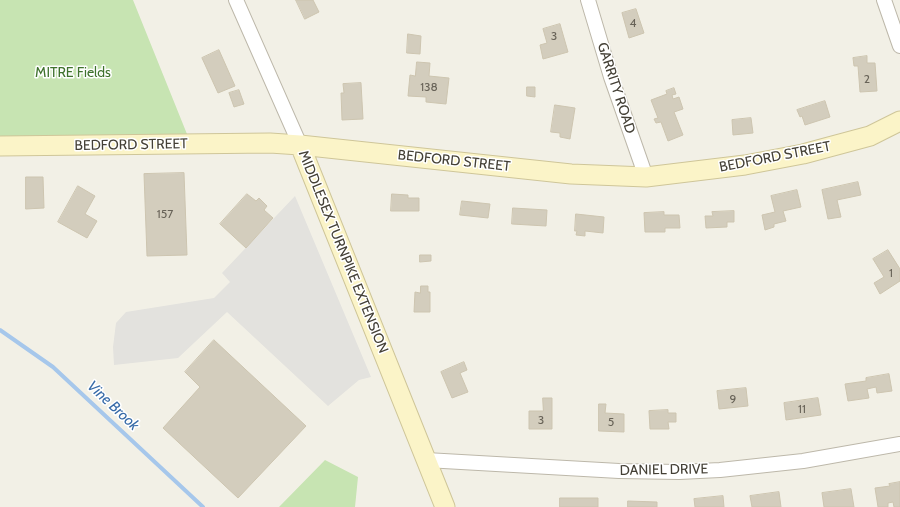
<!DOCTYPE html>
<style>
body{margin:0}
canvas{display:block;background:#f2f0e6}
</style>
<canvas width="900" height="507"></canvas>
<script>
const context = document.querySelector('canvas').getContext('2d');
context.lineJoin = 'round';
function fill(path, color) { context.fillStyle = color; context.fill(path, 'evenodd'); }
function trace(path, color, width, dash) { context.strokeStyle = color; context.lineWidth = width; context.lineCap = dash ? 'butt' : 'round'; context.setLineDash(dash || []); context.stroke(path); }
function label(font, color, halo, rows, align = 'center') {
  context.font = font + ' Cabin,sans-serif'; context.lineWidth = 3; context.setLineDash([]); context.textBaseline = 'middle'; context.strokeStyle = halo; context.fillStyle = color; for (const [text, x, y, turn = 0] of rows) {
    context.save(); context.translate(x, y); context.rotate((+turn || 0) * Math.PI / 180); context.textAlign = isNaN(turn) ? turn : align; if (halo) context.strokeText(text, 0, 0); context.fillText(text, 0, 0); context.restore();
  }
}
const green = new Path2D(`
 M0,0H133L191,144L0,146Z
 M325,460L358,477L355,507H279Z`);
const parking = new Path2D(`
 M295,196L371,377L359,380L328,406L227,312L178,358L114,365L113,347L116,323L126,312L214,298L230,282L222,273Z`);
const stream = new Path2D(`
 M0,330L53,367L203,507`);
const building = new Path2D(`
 M296,0H313L319,12L305,19Z
 M636,9L644,33L629,38L622,13Z
 M560,24L568,52L543,59L540,45L547,43L543,29Z
 M408,34L421,36L420,54L407,53Z
 M219,50L235,86L218,93L202,58Z
 M867,56V63H875L877,91L860,92L858,66H854L853,58Z
 M417,62L430,63L429,76L449,78L446,104L426,102V97L408,96L410,75L415,76Z
 M361,83L363,119L342,120L341,93H344L343,84Z
 M527,87H535V97L527,96Z
 M674,88L676,94L672,95L673,99L679,97L683,109L674,112L683,135L668,141L661,122L656,123L654,119L658,118L651,100L667,94L666,91Z
 M239,90L244,104L234,107L229,93Z
 M825,101L830,117L805,125L802,116L800,117L797,110Z
 M555,105L575,108L570,139L560,137V133L551,132Z
 M751,118L753,133L733,135L732,120Z
 M184,173L187,255L147,256L144,174Z
 M26,177H43L44,208L26,209Z
 M858,182L861,195L837,200L841,217L828,219L822,190Z
 M78,186L95,196L85,214L97,221L87,238L58,222Z
 M797,190L801,207L783,211L786,221L774,224V227L765,230L762,215L775,212L771,196Z
 M247,194L256,201L259,198L267,206L264,210L273,218L246,248L220,224Z
 M392,194L408,195V198H419V211H391Z
 M462,201L490,204L488,218L460,215Z
 M513,208L547,210L546,226L512,224Z
 M734,211V222H727V227L706,228L705,216H713L712,212Z
 M664,212V215H679L680,228H665V232H645L644,213Z
 M576,214L604,217L603,233L585,231V236L576,235L577,231H575Z
 M888,250L900,269V281L880,294L874,283L884,277L873,259Z
 M420,255H431V261L420,262Z
 M421,286H428V292H430V312H414L415,292L420,293Z
 M214,340L306,426L238,498L163,428L200,387L185,372Z
 M464,362L467,370L460,373L468,392L452,398L441,372Z
 M889,374L892,391L877,393L876,387L867,389L869,398L848,401L845,384L866,381V378Z
 M746,388L748,406L719,409L717,391Z
 M543,398H552V429H529V411H543Z
 M818,398L821,415L786,420L784,403Z
 M599,404H606L605,413L624,414V432L599,431Z
 M668,410V413H676V422H668L669,429H650L649,411Z
 M900,482V507H894L893,502L888,503V507H878L875,488L890,486L889,484Z
 M851,489L854,507H824L822,493Z
 M779,492L781,507H752L750,496Z
 M723,496L724,507H695L694,499Z
 M560,498H598V507H560Z
 M628,501L657,502V507H628Z`);
const street = new Path2D(`
 M236,0L300,145
 M588,0L611,77L646,177
 M884,0L900,46
 M426,460L619,471L679,472L720,470L803,461L900,444`);
const secondary = new Path2D(`
 M300,145L445,507
 M0,146L270,143L300,145L571,174L646,177L745,165L803,154L870,136L900,121`);
const numberNames = [
 ["4",633,23],
 ["3",554,36],
 ["2",867,79],
 ["138",429,87],
 ["157",165,214],
 ["1",891,273],
 ["9",733,399],
 ["11",802,409],
 ["3",541,420],
 ["5",611,422]
];
const parkNames = [
 ["MITRE Fields",73,73]
];
const streetNames = [
 ["GARRITY ROAD",616,88,72],
 ["BEDFORD STREET",131,145,-1],
 ["BEDFORD STREET",775,157,-11],
 ["BEDFORD STREET",454,161,6],
 ["MIDDLESEX TURNPIKE EXTENSION",343,252,68],
 ["DANIEL DRIVE",664,470,-1]
];
const waterNames = [
 ["Vine Brook",113,406,43]
];
fill(green, '#c7e4b2');
fill(parking, '#e3e2de');
trace(stream, '#a6c7eb', 4);
fill(building, '#d3cdbd');
trace(building, '#cdc5b0', 1);
trace(street, '#bdb8aa', 16);
trace(secondary, '#cfc699', 21);
trace(street, '#fff', 14);
trace(secondary, '#fbf4c8', 19);
label('12px', '#686358', null, numberNames);
label('14px', '#3f722d', '#fff', parkNames);
label('14px', '#444036', '#fff', streetNames);
label('italic 15px', '#376ba8', '#fff', waterNames);
</script>
